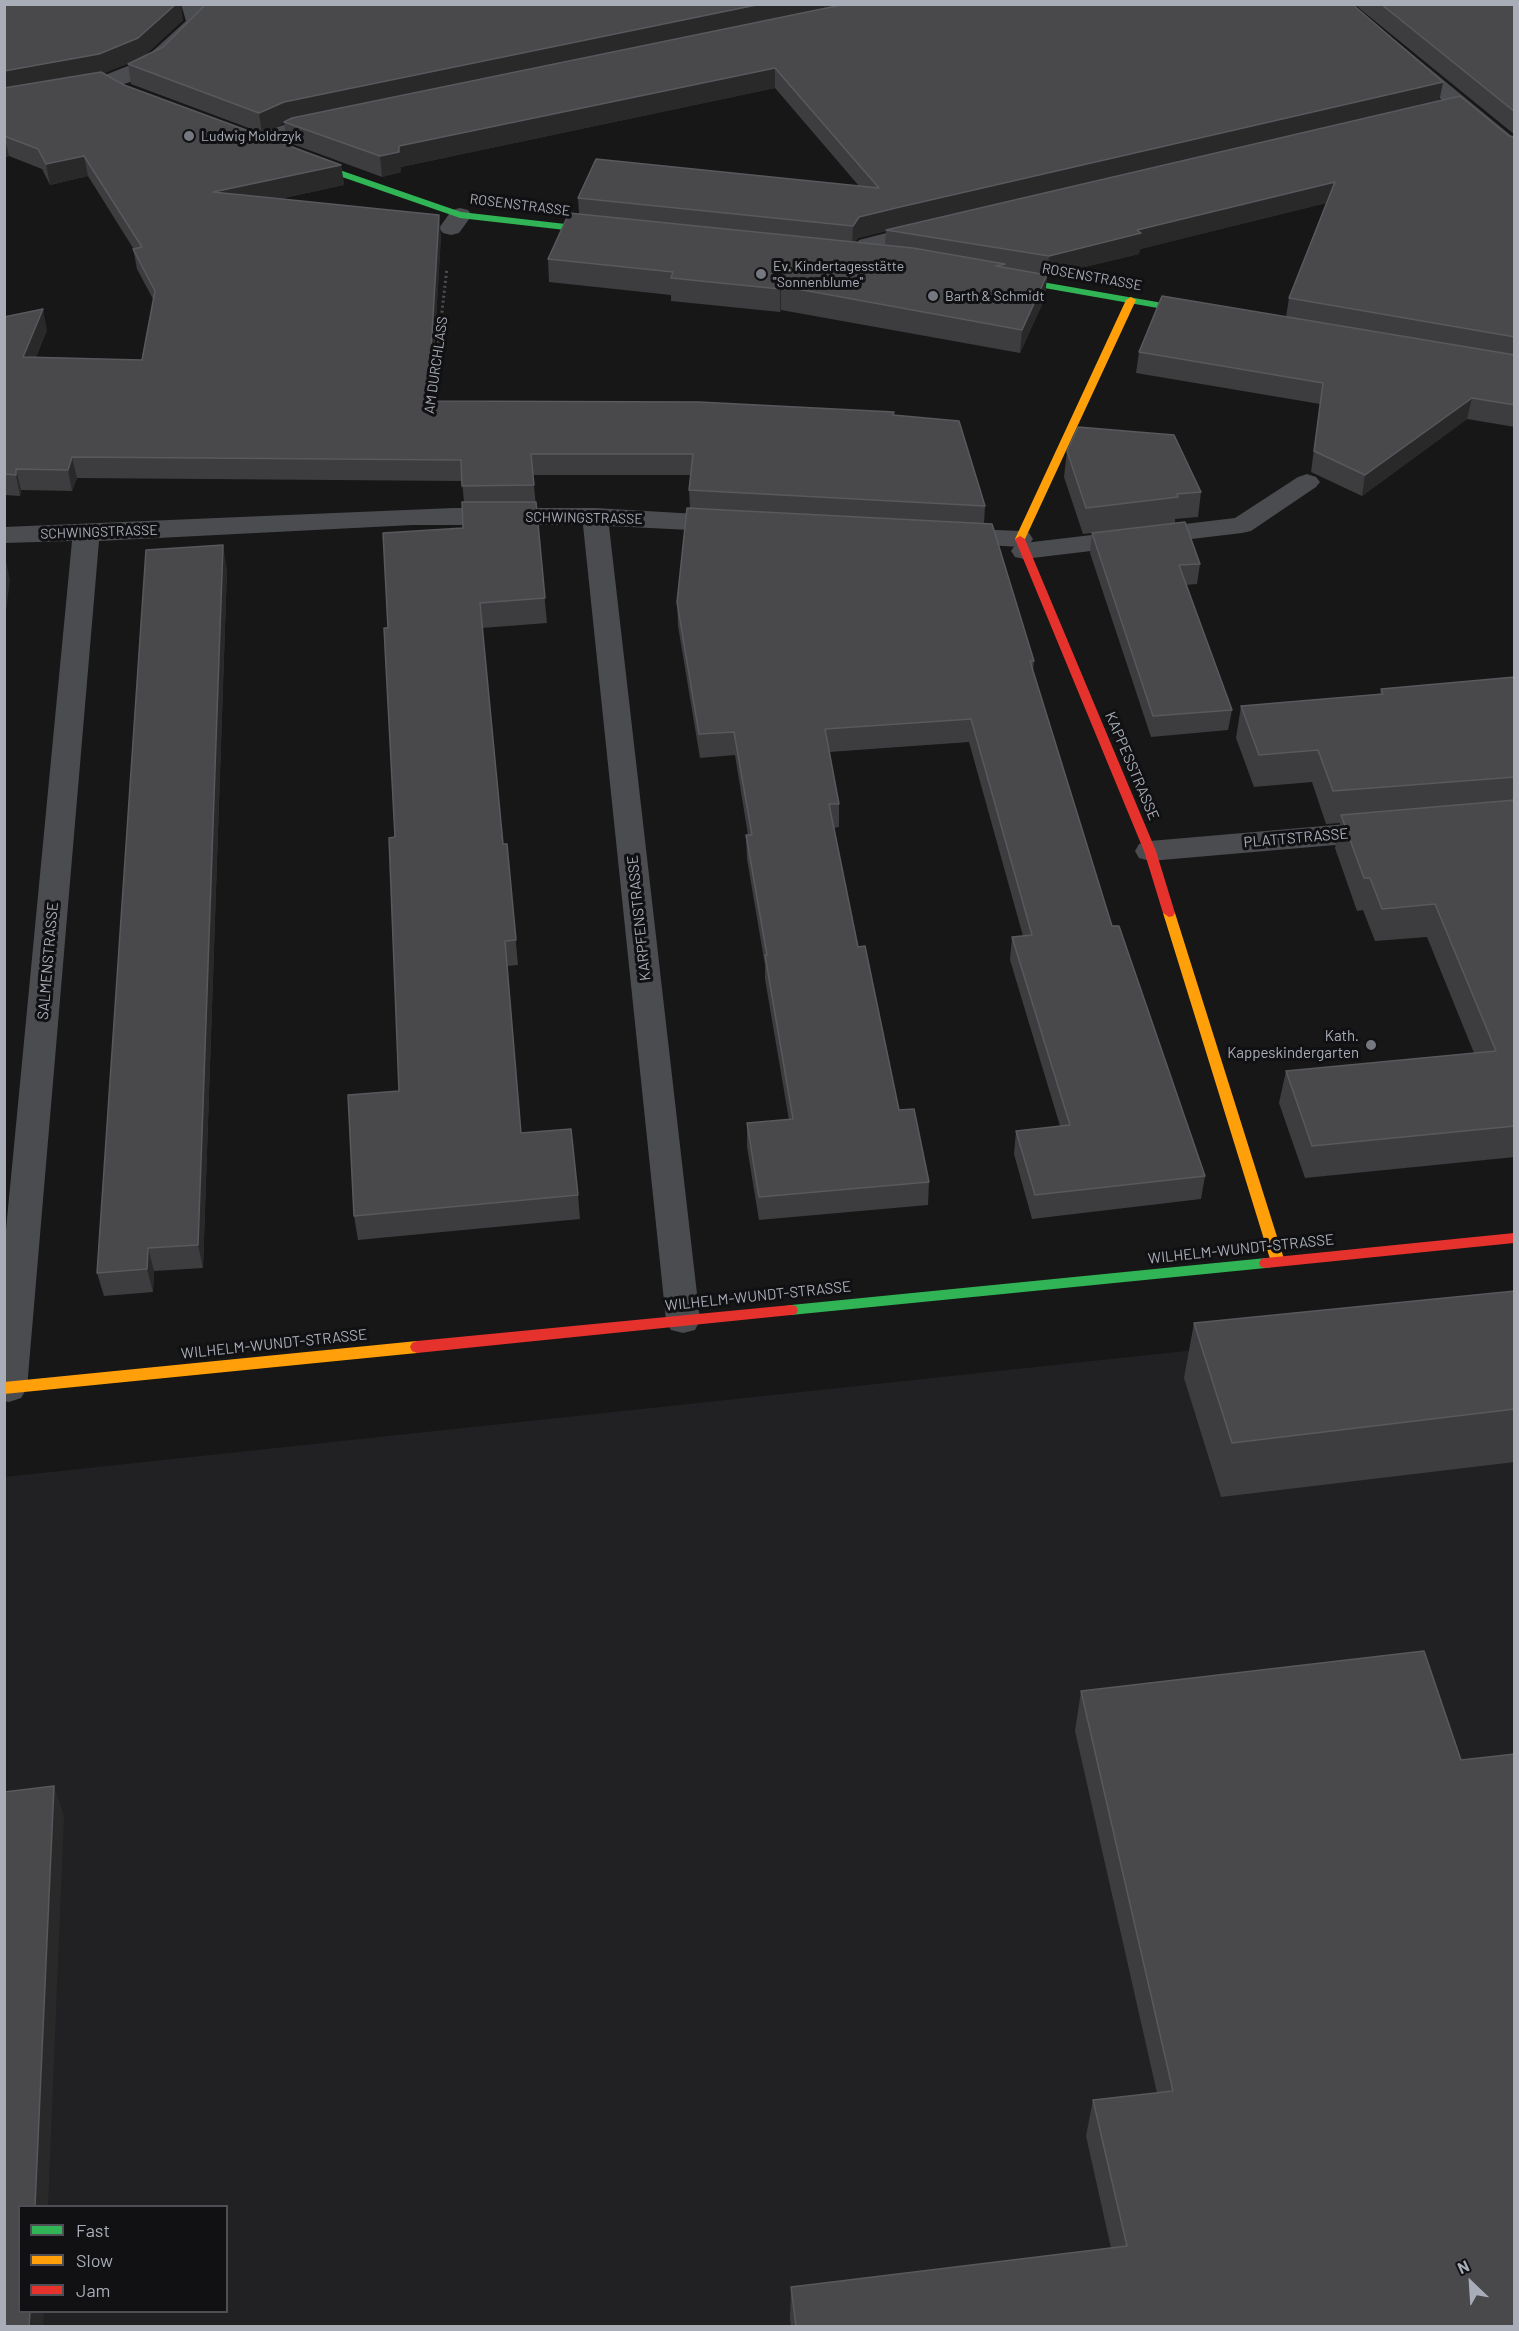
<!DOCTYPE html>
<meta charset="utf-8">
<style>
body{margin:0}
#map{position:relative;width:1519px;height:2331px;overflow:hidden;background:#171717;font-family:Barlow,sans-serif}
canvas{display:block}
.frame{position:absolute;inset:0;border:6px solid #a8adb8;pointer-events:none}
.legend{position:absolute;left:18px;top:2205px;width:210px;height:108px;box-sizing:border-box;background:#111113;border:2px solid #4d4f55;margin:0;padding:8px 10px;list-style:none;font-size:18px;color:#a8adb8}
.legend li{display:flex;align-items:center;gap:12px;height:30px}
.legend b{width:30px;border:2px solid #4d4f55}
.north{position:absolute;left:1441px;top:2253px;width:60px;height:60px;-webkit-text-stroke:4px #111113;paint-order:stroke;rotate:335deg;font-size:16px;font-weight:700;line-height:24px;text-align:center;color:#a8adb8}
.north::after{content:'';display:block;margin:auto;width:21px;height:27px;background:#a8adb8;clip-path:polygon(50% 0,100% 100%,50% 72%,0 100%)}
</style>
<div id="map">
<canvas width="1519" height="2331"></canvas>
<div class="frame"></div>
<ul class="legend">
<li><b style="height:8px;background:#30b455"></b>Fast</li>
<li><b style="height:8px;background:#ff9f0a"></b>Slow</li>
<li><b style="height:8px;background:#e5322d"></b>Jam</li>
</ul>
<div class="north">N</div>
</div>
<script>
const context = document.querySelector('canvas').getContext('2d');
context.lineJoin = 'round';
function fill(path, color) { context.fillStyle = color; context.fill(path, 'evenodd'); }
function trace(path, color, width, dash) { context.strokeStyle = color; context.lineWidth = width; context.lineCap = dash ? 'butt' : 'round'; context.setLineDash(dash || []); context.stroke(path); }
function label(font, color, halo, rows, align = 'center') {
  context.font = font + ' Barlow,sans-serif'; context.lineWidth = 6; context.setLineDash([]); context.textBaseline = 'middle'; context.strokeStyle = halo; context.fillStyle = color; for (const [text, x, y, turn = 0] of rows) {
    context.save(); context.translate(x, y); context.rotate((+turn || 0) * Math.PI / 180); context.textAlign = isNaN(turn) ? turn : align; if (halo) context.strokeText(text, 0, 0); context.fillText(text, 0, 0); context.restore();
  }
}
const built = new Path2D(`
 M1514,1316V2326H5L4,1477ZM20,2206H226V2312H20Z`);
const path = new Path2D(`
 M431,407L447,268`);
const lane = new Path2D(`
 M460,208L468,210L472,215L459,233L451,235L443,233L439,228L452,210Z
 M1307,474L1316,477L1320,482L1316,487L1251,531L1242,533L1024,559L1015,557L1011,551L1015,545L1024,543L1235,518L1298,477Z`);
const street = new Path2D(`
 M181,4H202L208,22L204,26C190,40 175,58 159,69C147,77 113,90 100,87L97,82L100,77L143,60L186,21Z
 M1328,4H1351L1514,138V156L1506,154Z
 M329,115L337,117L340,122L337,127L294,136L268,150L260,152L252,150L249,145C263,125 307,120 329,115Z
 M929,222L937,224L941,229L937,234L876,250L868,262L860,264L852,262L848,257L859,240Z
 M453,508H595L731,516L740,518L744,524L740,530L731,532L609,526L700,1320L695,1330L683,1333L671,1330L666,1320L583,525H413L99,541L27,1388L21,1398L9,1402L4,1401V1250L72,541L4,543V527Z
 M950,528L1020,531L1029,533L1033,539L1029,545L1020,547L941,542L937,536L941,530Z
 M1381,821L1391,824L1396,831L1391,838L1381,841L1150,861L1139,858L1135,851L1139,844L1150,841Z`);
const fast = new Path2D(`
 M299,158H305L461,212L609,229L614,232L609,235L460,218L299,162Z
 M1002,275L1203,310L1208,313L1203,316L999,280V276Z
 M1266,1258L1271,1259L1273,1263L1271,1267L1266,1268L791,1315L786,1314L784,1310L786,1306L791,1305Z`);
const slow = new Path2D(`
 M1131,297L1136,300L1025,539L1020,542L1016,541L1015,539L1126,300Z
 M1169,909L1175,913L1285,1262L1283,1266H1273L1271,1262L1163,913Z
 M417,1341L422,1343L424,1347L422,1351L417,1353L4,1394V1382Z`);
const jam = new Path2D(`
 M1020,536L1025,539L1156,851L1175,913L1173,916L1169,917L1163,913L1144,851L1015,539Z
 M1514,1233V1243L1266,1268L1261,1267L1259,1263L1261,1259L1266,1258Z
 M791,1305L796,1306L798,1310L796,1314L791,1315L417,1353L412,1351L410,1347L412,1343L417,1341Z`);
const wall = new Path2D(`
 M4,4L183,20L144,56L163,47L204,6V4H1352L1443,82L1439,100L1509,136L1515,137V427L1467,419L1362,496L1311,472L1320,404L1136,373L1139,352L1286,317L1289,298L1326,203L1140,249L1139,254L1047,276L1045,298L1020,353L781,310L780,312L671,301V295L549,282L548,259L579,214L578,198L859,186L775,88L401,167V172L382,177L287,142L284,123L262,133L131,84L128,64L134,61L104,73L124,85L341,165L344,185L279,199L441,235L431,401L894,415L985,506L984,524L1034,661L1033,671L1112,926L1205,1176L1201,1199L1032,1219L1014,1154L1016,1131L1060,1126L1010,960L1012,937L1023,936L969,742L829,752L839,804V827L834,828L858,947L899,1110L929,1182L928,1205L759,1220L747,1147V1123L789,1120L765,979V965L747,859L746,835H748L735,755L700,758L678,626L677,602L690,508L689,490L691,475H533L547,623L482,628L503,844H507L518,965L507,966L521,1133L578,1195L580,1219L358,1240L354,1216L399,1091L395,837L388,628L463,528L464,502L462,481L77,478L72,491L21,490L20,496L4,495V317L47,330L36,357L142,360L154,301L137,269L133,248L88,176L50,185L42,169L9,156L4,157ZM886,231L885,245L855,242L858,238Z
 M1354,4H1515V135Z
 M1067,451L1201,492L1198,517L1175,519V523L1083,534L1064,477Z
 M1092,533L1200,564L1197,584L1186,585L1232,710L1228,730L1151,737L1090,553Z
 M227,569L203,1268L154,1271L153,1292L104,1296L97,1273Z
 M1515,677V1157L1305,1178L1279,1103L1286,1071L1474,1053L1427,937L1375,941L1363,910L1357,911L1335,848L1340,823L1326,824L1312,782L1254,787L1236,738L1241,706L1380,694L1381,689Z
 M1515,1291V1462L1221,1497L1184,1378L1194,1323Z
 M1081,1691L1515,2326H791L790,2320L791,2287L1111,2248L1086,2136L1093,2100L1157,2093L1075,1731Z`);
const shadedWall = new Path2D(`
 M176,4H181L183,20L142,58L102,74L4,91V71Z
 M761,4H855L287,122L262,133L259,113L284,102Z
 M775,68V88L401,167V172L382,177L380,156L399,146Z
 M1443,82L1439,102L886,230V231L858,238L852,246L853,226L859,217L900,207Z
 M4,136L9,156L4,157Z
 M84,156L88,176L50,185L46,164Z
 M341,165L344,185L216,212L213,192Z
 M1335,182L1331,202L1140,249L1139,254L1047,276L1049,256L1137,230Z
 M439,215L441,235L430,422L428,401Z
 M1047,275L1045,298L1020,353L1022,330Z
 M781,286V310L780,312V289Z
 M43,309L47,330L28,378L23,357Z
 M1472,398L1467,419L1362,496L1365,475Z
 M72,457L77,478L72,491L68,470Z
 M16,469L21,490L20,496L16,475Z
 M223,545L227,569L203,1268L198,1245Z
 M5,557L10,580L4,627Z
 M148,1248L154,1271L153,1292L147,1269Z
 M54,1786L64,1816L48,2206H35Z
 M30,2312H44L43,2326H29Z`);
const building = new Path2D(`
 M4,4H176L138,38L99,54L4,71Z
 M206,4H761L284,102L259,113L128,64L163,47Z
 M846,4H1352L1443,82L900,207L859,217L853,226L578,198L596,159L879,188L775,68L399,146V152L380,156L284,122L292,118Z
 M1381,4H1515V112Z
 M101,72L124,85L341,165L213,192L439,215L428,401L699,402L894,412L893,415L959,421L985,506L689,490L693,454H531L534,485L462,486L461,460L72,457L68,470L16,469V475L4,474V317L43,309L23,357L142,360L155,291L133,249L142,247L84,156L46,164L38,149L4,136V88Z
 M1460,96L1509,136L1515,137V337L1289,298L1335,182L1137,230L1141,233L1049,256L886,230Z
 M569,213L913,248L1005,264L996,266L1047,275L1022,330L781,286L780,289L671,278L673,272L548,259Z
 M1162,296L1515,355V405L1472,398L1365,475L1314,451L1323,383L1139,352Z
 M1078,427L1174,435L1201,492L1177,494L1178,497L1086,508L1067,451Z
 M462,502H536L545,598L480,603L503,844H507L516,940L505,941L521,1133L571,1129L578,1195L354,1216L348,1095L399,1091L389,838L395,837L384,628H388L383,533L463,528Z
 M687,508L992,524L1034,661H1030L1112,926H1119L1205,1176L1035,1195L1016,1131L1070,1125L1012,937L1032,935L971,719L825,729L839,804H829L858,947L865,946L899,1110L914,1109L929,1182L759,1197L747,1123L793,1119L765,955H767L746,835H752L734,732L699,734L677,602Z
 M1185,522L1200,564L1179,565L1232,710L1153,716L1092,533Z
 M223,545L198,1245L148,1248L147,1269L97,1273L146,550Z
 M1515,677V777L1333,791L1318,750L1259,755L1241,706L1383,694L1381,689Z
 M1515,800V1126L1312,1146L1286,1071L1496,1051L1435,904L1382,909L1370,878H1364L1341,815Z
 M1515,1291V1409L1232,1443L1194,1323Z
 M1424,1651L1461,1760L1515,1754V2326H796L791,2287L1127,2246L1093,2100L1173,2091L1081,1691Z
 M54,1786L35,2206H20V2312H30L29,2326H4V1792Z`);
const markers = [
 [189,136,6,"#757880"],
 [761,274,6,"#757880"],
 [933,296,6,"#757880"],
 [1371,1045,6,"#757880"]
];
const farPoinames = [
 ["Ludwig Moldrzyk",201,136],
 ["Ev. Kindertagesstätte",773,266],
 ["\"Sonnenblume\"",773,282],
 ["Barth & Schmidt",945,296]
];
const farStreetnames = [
 ["ROSENSTRASSE",520,205,7],
 ["ROSENSTRASSE",1092,277,10],
 ["AM DURCHLASS",436,365,-82],
 ["SCHWINGSTRASSE",584,518,1],
 ["SCHWINGSTRASSE",99,532,-2]
];
const streetNames = [
 ["KAPPESSTRASSE",1132,766,67],
 ["PLATTSTRASSE",1296,838,-5],
 ["KARPFENSTRASSE",639,918,-96],
 ["SALMENSTRASSE",48,961,-85],
 ["WILHELM-WUNDT-STRASSE",1241,1249,-6],
 ["WILHELM-WUNDT-STRASSE",758,1296,-6],
 ["WILHELM-WUNDT-STRASSE",274,1344,-6]
];
const poiNames = [
 ["Kath.",1359,1036],
 ["Kappeskindergarten",1359,1053]
];
fill(built, '#212123');
trace(path, '#4d4e52', 3, [2, 3]);
fill(lane, '#4b4c50');
fill(street, '#4b4c50');
fill(fast, '#30b455');
fill(slow, '#ff9f0a');
fill(jam, '#e5322d');
fill(wall, '#3d3d3f');
fill(shadedWall, '#29292a');
fill(building, '#49494c');
trace(building, '#58595d', 1.5);
for (const [x, y, r, color] of markers) { const dot = new Path2D(); dot.arc(x, y, r, 0, 2 * Math.PI); context.fillStyle = color; context.fill(dot); trace(dot, '#111113', 2); }
label('14px', '#a8adb8', '#111113', farPoinames, 'left');
label('14px', '#a8adb8', '#111113', farStreetnames);
label('15px', '#a8adb8', '#111113', streetNames);
label('15px', '#a8adb8', '#111113', poiNames, 'right');
</script>
